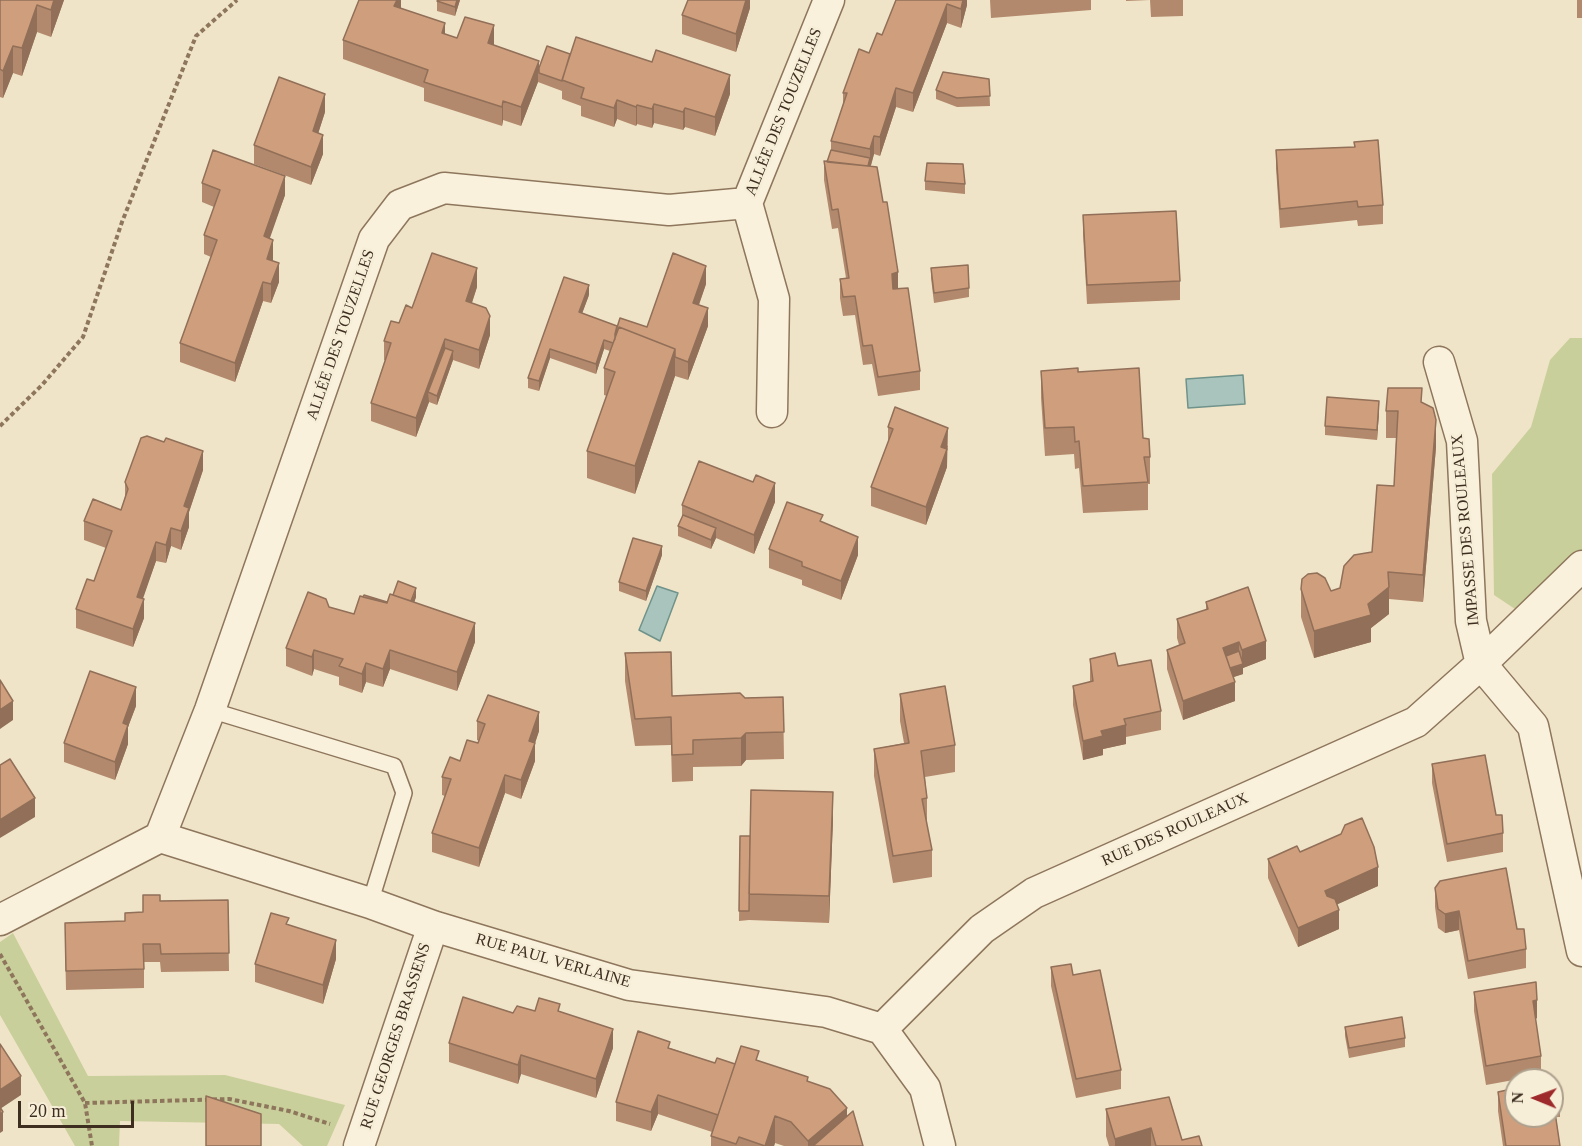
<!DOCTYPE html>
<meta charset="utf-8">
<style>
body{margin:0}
#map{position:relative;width:1582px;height:1146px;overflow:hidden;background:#f0e4c8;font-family:"Times New Roman",serif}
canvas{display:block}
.north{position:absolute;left:1504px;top:1068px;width:60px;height:60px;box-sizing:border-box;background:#f7eed8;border:2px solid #ada18e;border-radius:50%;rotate:271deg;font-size:16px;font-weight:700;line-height:24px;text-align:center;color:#3d2e20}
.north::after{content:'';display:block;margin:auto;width:21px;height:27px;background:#9e2a2b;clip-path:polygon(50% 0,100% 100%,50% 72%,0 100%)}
.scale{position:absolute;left:18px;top:1101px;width:116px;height:27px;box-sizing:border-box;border:3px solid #3d2e20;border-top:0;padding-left:8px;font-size:18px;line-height:21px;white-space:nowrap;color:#3d2e20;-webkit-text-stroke:4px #f7eed8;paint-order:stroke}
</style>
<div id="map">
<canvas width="1582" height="1146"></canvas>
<div class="north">N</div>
<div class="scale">20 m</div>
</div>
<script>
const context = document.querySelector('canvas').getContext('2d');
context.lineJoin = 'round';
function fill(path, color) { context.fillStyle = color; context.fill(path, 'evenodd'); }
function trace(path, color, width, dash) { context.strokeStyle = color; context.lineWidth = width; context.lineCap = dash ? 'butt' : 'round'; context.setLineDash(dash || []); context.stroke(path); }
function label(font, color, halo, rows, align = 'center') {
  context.font = font + ' "Times New Roman",serif'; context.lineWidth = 5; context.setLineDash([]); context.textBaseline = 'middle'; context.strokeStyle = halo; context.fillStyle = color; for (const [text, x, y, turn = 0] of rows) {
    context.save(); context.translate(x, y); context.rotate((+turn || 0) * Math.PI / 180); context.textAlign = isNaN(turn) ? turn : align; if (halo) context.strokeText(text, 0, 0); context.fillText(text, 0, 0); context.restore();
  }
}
const green = new Path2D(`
 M1570,338H1582V551L1532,602L1515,609L1494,595L1492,474L1531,427L1550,360Z
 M13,933L88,1076L225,1075L345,1105L327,1146H303L279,1124L120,1121L119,1146H75L0,1015V942Z`);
const water = new Path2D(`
 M1243,375L1245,404L1188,408L1186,379Z
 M657,586L678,593L660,641L639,630Z`);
const path = new Path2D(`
 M0,426L42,385L83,337L122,222L196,36L237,0
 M0,954L85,1103L92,1146
 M85,1103L229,1099L289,1111L330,1124`);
const service = new Path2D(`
 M210,710L394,766L404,793L370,903`);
const minor = new Path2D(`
 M747,203L774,299L772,412
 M1439,362L1462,441L1471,621L1481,664L1533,726L1582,951
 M160,837L370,903L433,926L629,985L826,1012L882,1029
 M0,920L160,837L210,710L374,239L400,205L444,188L669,210L747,203L829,0
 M882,1029L982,929L1034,893L1416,722L1481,664L1582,566
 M882,1029L925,1088L940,1146
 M359,1146L433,926`);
const wall = new Path2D(`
 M0,0H64L51,37L37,32L22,76L13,73L3,98L0,97Z
 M401,0V8L445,34L457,38L494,44V45L539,68L570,54L730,94L715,136L685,127L683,130L654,123L652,128L637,124L636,126L617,119L614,127L581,116V106L562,99V91L538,82L521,126L503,120L502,126L424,101V88L343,59V40Z
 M460,0L455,16L437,11V1Z
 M750,0V8L736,52L682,34V15Z
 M896,0H967V5L961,28L947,23L913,112L896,107L880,156L874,154L871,166L898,289L920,371V390L878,396L872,364L863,365L855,315L843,316L840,298V279L846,278L838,228L832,229L824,180V161L827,162L831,150V141L843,105V93L869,53L882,35Z
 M990,0H1091V10L991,18Z
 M1126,0H1183V16L1151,17L1150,0L1126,1Z
 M1577,0H1582V18H1577Z
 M989,79L990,106L957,107L936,99V90Z
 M325,112L318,133L323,154L311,185L254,164V145Z
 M1354,142L1383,205V224L1358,226L1357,220L1280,228L1276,168V150L1354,147Z
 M925,181L965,184V194L925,190Z
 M202,183L285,195L269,238L273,259V261L279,282L271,303L263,301L235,382L180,362V343L211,257L204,254V235L214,207L202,202Z
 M1083,215L1180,281V300L1087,304L1083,234Z
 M931,268L969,288V297L934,303L931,278Z
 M706,284L699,305L708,326L688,380L675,376L635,494L587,478V451L607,396L604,395V368L610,351L604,349L596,374L550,358L539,391L528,388V378L589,295L582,313L617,326L647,327Z
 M477,287L472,303L490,335L479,369L453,360L437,405L429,402L416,437L371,421V403L385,360H384V341L412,308Z
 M1041,371L1078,372L1143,438L1150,457V484H1148V510L1083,513L1079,468L1075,469L1074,454L1045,456L1041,398Z
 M1422,403L1436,447L1423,602L1389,599V614L1371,628V642L1314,658L1301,617V589L1331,591L1340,588L1372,552L1394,486L1396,438H1386V411Z
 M1379,411L1377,440L1325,435V426Z
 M888,427L948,446L947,449V467L926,525L871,506V487L888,443Z
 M203,470L189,512V527L181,550L171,546L166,563L156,561L142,599L144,618L133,647L76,628V609L94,581L106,548L84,540V521L121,510L125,497V482Z
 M775,502L754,554L716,538L711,549L678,536V526L682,518V505Z
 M823,522L858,555L841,600L802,585V580L769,568V549Z
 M662,555L646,601L619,591V582Z
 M393,595L416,597L414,602L475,642L457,691L390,669L383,687L366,682L362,693L339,685V677L314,669L312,676L286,666V648L329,607L354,614L363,597L387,602Z
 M1206,602L1266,659L1243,668V674L1233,677L1235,701L1183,720L1167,669V650L1179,645L1177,638V619L1206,610Z
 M625,653L672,696L745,698L783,697L784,759L746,760L741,766L693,767V781L672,782L671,745L635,746L625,681Z
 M1090,659L1118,666L1161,711V730L1126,737V744L1103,749V755L1083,760L1073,705V686L1090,682Z
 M900,694L955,745V772L925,777L927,798V825L932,850V877L893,883L874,776V749L904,743L900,721Z
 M136,706L128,727V744L115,780L64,762V743Z
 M477,721L539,731L535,743V761L521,799L505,793L479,867L432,852V833L445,796L442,795V777L478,743L479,741L477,740Z
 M1432,764L1496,815L1503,833V852L1447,862L1432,783Z
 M833,819L829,923L749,920L739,921L740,836H750Z
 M1300,852L1378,886L1337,904L1339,929L1298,947L1268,878V859Z
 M1435,888L1517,929L1526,949V968L1468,979L1459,930L1445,933L1438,928L1435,907Z
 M228,900L229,971L161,972L160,962H144V988L66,990L65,942L125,921V913L143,912L160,901Z
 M289,925L336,959L323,1004L255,982V964Z
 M1051,967L1073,975L1121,1070V1089L1076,1098L1051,986Z
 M1474,992L1537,1018L1535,1019L1541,1056V1075L1486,1085L1474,1011Z
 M535,1011L560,1012L613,1048L596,1098L521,1074L518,1084L449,1062V1043L513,1013Z
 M1345,1027L1405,1038V1047L1349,1058L1345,1036Z
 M670,1048L715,1063L735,1064L759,1061L808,1081L847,1116L863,1146H784L775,1143L774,1146H711V1136L712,1132L658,1114L651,1131L616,1121V1102Z
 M1552,1082L1560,1098V1117H1556L1560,1146H1503L1498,1111V1092Z
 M1106,1109L1182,1140L1202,1146H1109L1106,1136Z`);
const shadedWall = new Path2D(`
 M54,0H64L51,37V10Z
 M397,0H401V10L394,6Z
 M457,0H460L455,16V7Z
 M746,0H750V8L736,52V34Z
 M963,0H967V5L961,28V9Z
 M947,4V23L913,112V93Z
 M37,5V32L22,76V48Z
 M445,23V42L442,33Z
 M494,25V44L488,62V43Z
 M13,46V73L3,98V71Z
 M539,61V73L538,72V82L521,126V107Z
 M730,75V94L715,136V117Z
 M896,88V107L880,156V137Z
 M325,94V112L313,150V131Z
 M617,100V119L614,127V108Z
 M503,101V120L502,126V107Z
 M654,104V123L652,128V109Z
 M637,105V124L636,126V107Z
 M685,108V127L683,130V112Z
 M323,135V154L311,185V167Z
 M874,136V154L865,185V175L870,158V149Z
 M285,176V195L264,255V236Z
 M273,240V259L267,278V259Z
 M279,263V282L271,303V284Z
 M706,266V284L693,321V303Z
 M477,268V287L466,320V301Z
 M898,272V291L892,292V274Z
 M263,282V301L235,382V363Z
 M589,285V295L579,322V312Z
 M708,308V326L688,380V362Z
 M490,316V335L479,369V350Z
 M445,339V358L428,392L429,402L416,437V418Z
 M604,340V349L596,374V364Z
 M550,349V358L539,391V381Z
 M675,349V376L635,494V466Z
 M453,351V360L437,405V396Z
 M1379,401V411L1377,440V430Z
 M1436,420V447L1423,602V575Z
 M948,428L947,467L926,525V507L941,447Z
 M203,451V470L189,512V527L181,550V531L184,506Z
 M775,483V502L754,554V535Z
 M171,528V546L166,563V545Z
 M716,528V538L711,549V540Z
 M858,537V555L841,600V581Z
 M156,542V561L137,616V597Z
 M662,546V555L646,601V591Z
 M1389,587V614L1371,628V642L1314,658V631L1368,604Z
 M416,588V597L409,619V609Z
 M144,599V618L133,647V629Z
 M475,623V642L457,691V672Z
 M1266,641V659L1243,668V674L1228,679V669L1242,665V650Z
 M1239,642V661L1226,666L1223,648Z
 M314,650V669L312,676V657Z
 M390,650V669L383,687V669Z
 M366,663V682L362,693V674Z
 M1235,682V701L1183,720V701Z
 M136,687V706L128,727V744L115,780V762L123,723Z
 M13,701V720L0,729V710Z
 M539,712V731L535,743V761L521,799V780L529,741Z
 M1126,725V744L1103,749V755L1083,760V741L1101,731Z
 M746,733V760L741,766V738Z
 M505,775V793L479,867V848Z
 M833,792V819L829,923V896Z
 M35,798V817L0,838V820Z
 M1378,867V886L1325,910V891Z
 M1339,910V929L1298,947V928Z
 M1459,911V930L1445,933V914Z
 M336,940V959L323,1004V985Z
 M1537,1000V1018L1533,1020V1001Z
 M613,1029V1048L596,1098V1079Z
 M521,1055V1074L518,1084V1065Z
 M21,1076V1095L0,1109V1090Z
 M658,1095V1114L651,1131V1112Z
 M847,1108V1135L835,1146H808V1141Z
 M3,1112V1131L0,1133V1114Z
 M775,1116V1143L774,1146H765Z
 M1151,1128V1146H1115V1139Z`);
const building = new Path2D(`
 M0,0H54L51,10L37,5L22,48L13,46L3,71L0,69Z
 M359,0H397L394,6L445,23L442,33L457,38L465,17L494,25L488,43L539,61L521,107L503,101L502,107L424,82L428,70L343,40Z
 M438,0H457L455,7L437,1Z
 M688,0H746L736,34L682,15Z
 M896,0H963L961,9L947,4L913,93L896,88L880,137L874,136L870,149L831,141L847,93H843L859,49L869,53L877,33L882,35Z
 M576,37L652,62L656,50L730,75L715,117L685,108L683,112L654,104L652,109L637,105L636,107L617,100L614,108L581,98L584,88L562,80Z
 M547,46L570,54L562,81L539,73V68Z
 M943,72L989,79L990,96L957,98L936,90Z
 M279,77L325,94L313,131L323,135L311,167L254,145Z
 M1378,140L1383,205L1358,207L1357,201L1280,209L1276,150L1355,147L1354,142Z
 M213,150L285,176L264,236L273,240L267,259L279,263L271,284L263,282L235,363L180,343L217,240L204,235L220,190L202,183Z
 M831,150L870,158L868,166L827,162Z
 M824,161L877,167L883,202H887L898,272L892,274L893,289L908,288L920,371L878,377L872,345L863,346L855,296L843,297L840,279L849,278L838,209L832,210Z
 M927,163L963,164L965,184L925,181Z
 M1176,211L1180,281L1087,285L1083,215Z
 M432,253L477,268L466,301L486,308L490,316L479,350L445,339L416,418L371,403L391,343L384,341L391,321L399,323L406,305L412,308Z
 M673,253L706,266L693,303L708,308L688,362L675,357V349L619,327L616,335L615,334L620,318L647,327Z
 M968,265L969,288L934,293L931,268Z
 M564,277L589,285L579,312L617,326L615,334V339L613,343L604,340L596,364L550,349L539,381L528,378Z
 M619,327L675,349L635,466L587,451L615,372L604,368Z
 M445,348L453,351L437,396L428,392Z
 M1078,368V372L1139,368L1143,438L1149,439L1150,457H1144L1148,482L1083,486L1079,441L1075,442L1074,427L1045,428L1041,371Z
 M1388,388H1422L1421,402L1433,408L1436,420L1423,575L1388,572L1389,587L1368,604L1371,615L1314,631L1301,589L1302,579L1308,574L1317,573L1325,578L1331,591L1340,588L1344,566L1354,555L1372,552L1377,485L1394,486L1398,411H1386Z
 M1327,397L1379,401L1377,430L1325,426Z
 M895,407L948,428L941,447L947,449L926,507L871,487L893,429L888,427Z
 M147,436L164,442L166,438L203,451L184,506L189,508L181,531L171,528L166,545L156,542L137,597L144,599L133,629L76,609L87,579L94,581L112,531L84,521L93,499L121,510L128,489L125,482L141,438Z
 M699,461L753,482L756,475L775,483L754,535L682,505Z
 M787,502L823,515L820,521L858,537L841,581L802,566V562L769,549Z
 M683,515L716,528L711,540L678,526Z
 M633,538L662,546L646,591L619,582Z
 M398,581L416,588L411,601L393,595Z
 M1248,587L1266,641L1242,650L1239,642L1223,648L1235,682L1183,701L1167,650L1185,643L1177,619L1208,609L1206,602Z
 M308,592L326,599L329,607L354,614L360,596L387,603L390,594L475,623L457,672L390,650L383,669L366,663L362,674L339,666L343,659L314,650L312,657L286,648Z
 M364,595L387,602V603L363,597Z
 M1239,651L1243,664L1230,668L1226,656Z
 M671,652L672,696L740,693L745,698L783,697L784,732L746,733L741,738L693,740V754L672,755L671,717L635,719L625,653Z
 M1115,653L1118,666L1151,660L1161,711L1124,719L1126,725L1101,731L1103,736L1083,741L1073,686L1093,681L1090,659Z
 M90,671L136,687L123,723L128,725L115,762L64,743Z
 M0,680L13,701L0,710Z
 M945,686L955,745L921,751L927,798L922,799L932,850L893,856L874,749L909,743L900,694Z
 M488,695L539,712L529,741L535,743L521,780L505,775L479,848L432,833L451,779L442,777L450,757L460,761L467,740L478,743L485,724L477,721Z
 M1485,755L1496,815H1502L1503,833L1447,844L1432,764Z
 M10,759L35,798L0,820V765Z
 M751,790L833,792L829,896L749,894Z
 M1362,818L1374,847L1378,867L1325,891L1327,896L1335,899L1339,910L1298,928L1268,859L1297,846L1300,852L1341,834L1345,825Z
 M740,836H750L749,911H739Z
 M1506,868L1517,929H1524L1526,949L1468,961L1459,911L1445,914L1438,909L1435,888L1440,881Z
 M143,895H160V901L228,900L229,953L161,954L160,944H143L144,969L66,971L65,923L125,921V913L143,912Z
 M271,913L289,918L286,924L336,940L323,985L255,964Z
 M1071,964L1073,975L1100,970L1121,1070L1076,1079L1051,967Z
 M1536,982L1537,1000L1533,1001L1541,1056L1486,1066L1474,992Z
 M463,997L513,1013L517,1006L535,1011L539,998L560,1004L558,1011L613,1029L596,1079L521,1055L518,1065L449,1043Z
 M1402,1017L1405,1038L1349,1048L1345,1027Z
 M638,1031L670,1042L668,1048L715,1063L717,1058L735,1064L718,1115L658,1095L651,1112L616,1102Z
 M0,1044L21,1076L0,1090Z
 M741,1046L759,1051L756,1060L808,1077L807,1081L830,1089L847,1108L808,1141L791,1122L775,1116L765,1146L739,1137L736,1144L711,1136Z
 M1557,1081L1560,1098L1553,1099L1560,1146H1506L1498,1092L1516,1088V1116H1552V1082Z
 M206,1096L261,1114V1146H206Z
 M1169,1097L1182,1140L1199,1136L1202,1146H1156L1151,1128L1115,1139L1106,1109Z
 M0,1107L3,1112L0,1114Z
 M853,1111L863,1146H813Z`);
const streetNames = [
 ["ALLÉE DES TOUZELLES",784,112,-68],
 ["ALLÉE DES TOUZELLES",341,335,-71],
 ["IMPASSE DES ROULEAUX",1466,530,-95],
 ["RUE DES ROULEAUX",1175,830,-24],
 ["RUE PAUL VERLAINE",553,961,16],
 ["RUE GEORGES BRASSENS",396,1036,-72]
];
fill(green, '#c9cf9b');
fill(water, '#a9c4bc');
trace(water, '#6f938a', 1.5);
trace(service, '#8d765c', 18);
trace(minor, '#8d765c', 33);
trace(path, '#8d765c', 4, [4.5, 3]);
trace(service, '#faf1dc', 15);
trace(minor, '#faf1dc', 30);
fill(wall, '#b2896c');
fill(shadedWall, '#916f58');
fill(building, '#cf9f7d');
trace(building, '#916f58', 1.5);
label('16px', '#3d2e20', '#f7eed8', streetNames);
</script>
